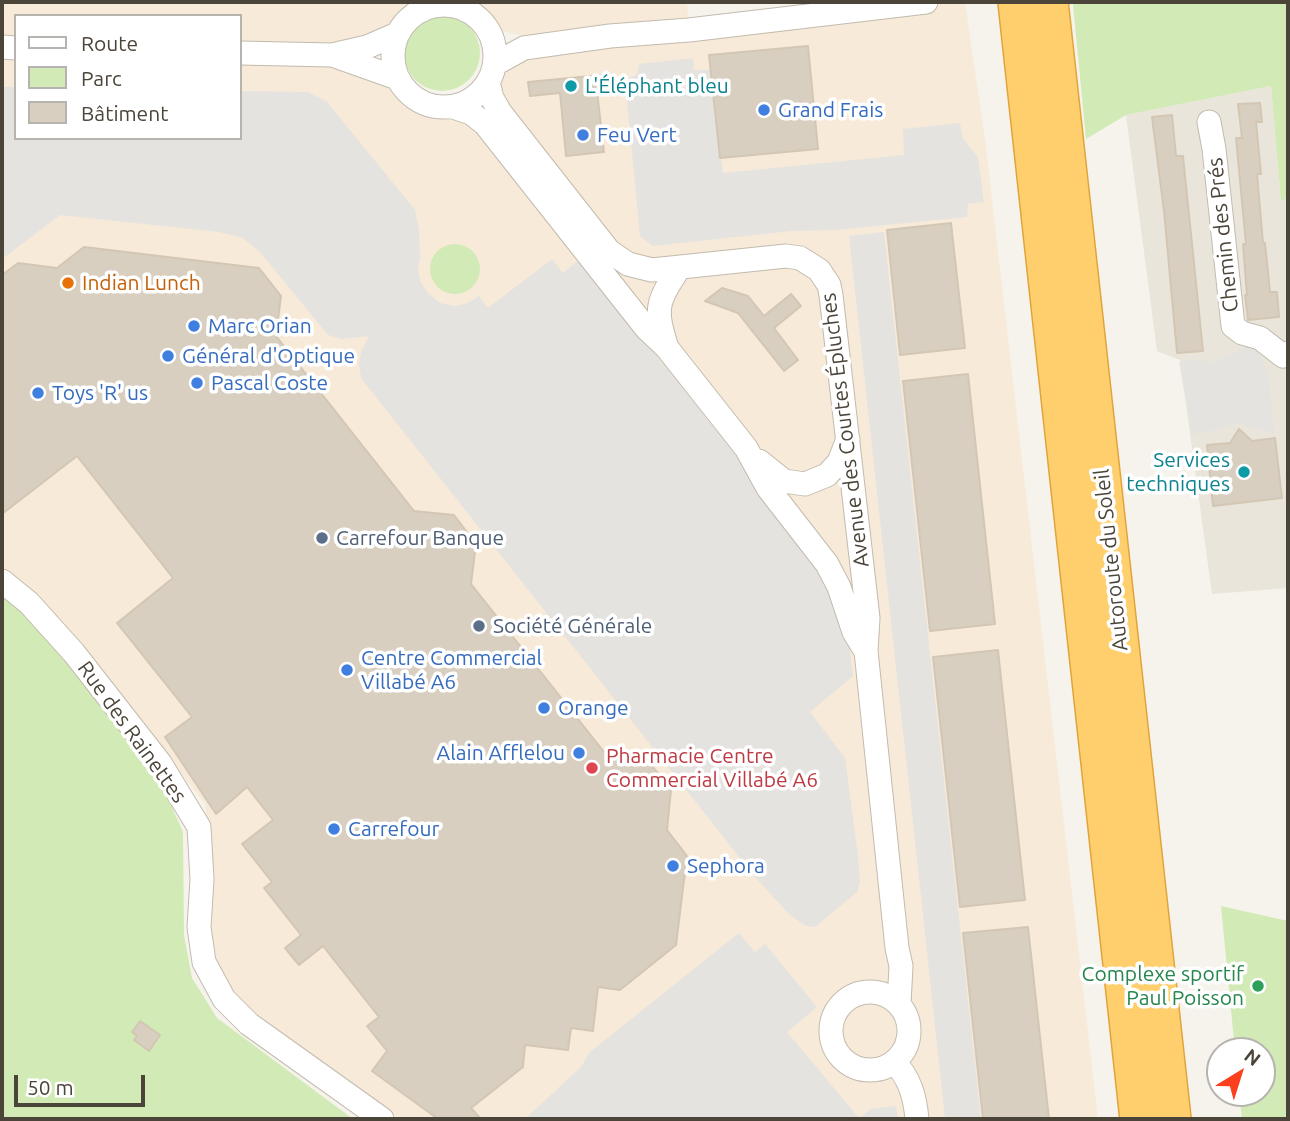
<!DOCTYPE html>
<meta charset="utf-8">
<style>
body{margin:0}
#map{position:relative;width:1290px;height:1121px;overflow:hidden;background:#f6f3ec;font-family:Ubuntu,sans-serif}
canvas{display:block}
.frame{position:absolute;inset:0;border:4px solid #4b4439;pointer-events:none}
.legend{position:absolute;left:14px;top:14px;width:228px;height:126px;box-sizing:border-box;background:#fff;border:2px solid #b7b4b0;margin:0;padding:9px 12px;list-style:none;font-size:21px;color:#4b4439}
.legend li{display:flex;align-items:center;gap:14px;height:35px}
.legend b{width:35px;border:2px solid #b7b4b0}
.north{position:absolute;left:1206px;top:1037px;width:70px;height:70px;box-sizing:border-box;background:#fff;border:2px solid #b7b4b0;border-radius:50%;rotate:38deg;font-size:19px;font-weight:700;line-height:28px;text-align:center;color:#4b4439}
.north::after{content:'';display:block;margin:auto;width:24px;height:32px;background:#fc3f1d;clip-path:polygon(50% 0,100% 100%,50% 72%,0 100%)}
.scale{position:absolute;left:14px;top:1075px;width:131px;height:32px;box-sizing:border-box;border:4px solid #4b4439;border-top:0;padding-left:9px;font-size:21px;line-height:24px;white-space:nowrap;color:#4b4439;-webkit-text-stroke:5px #fff;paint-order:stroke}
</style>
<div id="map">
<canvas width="1290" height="1121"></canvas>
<div class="frame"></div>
<ul class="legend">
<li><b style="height:9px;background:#fff"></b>Route</li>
<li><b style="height:19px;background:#d2eab5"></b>Parc</li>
<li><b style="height:19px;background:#d8cfc1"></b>Bâtiment</li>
</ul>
<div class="north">N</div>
<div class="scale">50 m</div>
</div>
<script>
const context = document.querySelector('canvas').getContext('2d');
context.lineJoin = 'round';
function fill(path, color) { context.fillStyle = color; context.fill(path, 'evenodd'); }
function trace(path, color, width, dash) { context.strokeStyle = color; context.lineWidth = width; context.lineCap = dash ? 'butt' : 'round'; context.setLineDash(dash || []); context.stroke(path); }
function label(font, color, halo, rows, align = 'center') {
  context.font = font + ' Ubuntu,sans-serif'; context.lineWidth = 7; context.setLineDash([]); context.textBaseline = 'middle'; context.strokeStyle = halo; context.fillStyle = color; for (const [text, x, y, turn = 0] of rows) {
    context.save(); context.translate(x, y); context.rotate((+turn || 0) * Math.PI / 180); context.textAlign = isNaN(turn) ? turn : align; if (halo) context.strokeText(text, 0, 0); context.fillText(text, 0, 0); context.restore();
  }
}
const residential = new Path2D(`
 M1271,86L1281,200L1288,197V588L1212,594L1180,360L1157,351L1126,115Z`);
const commercial = new Path2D(`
 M2,2H687L689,29L926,2H965L986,147L1098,1119H399L244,1004L229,987L217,964L208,927L210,861L205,804L80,643L41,600L2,566ZM448,4L472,13L487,28L523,36L567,33L492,73L482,90L475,97L464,103L442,107L432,106L412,96L397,78L334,54L402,26L408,19L427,7ZM16,16H240V138H16Z`);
const green = new Path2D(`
 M1077,2H1288V197L1281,201L1271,86L1126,115L1086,139L1073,5Z
 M404 53a38 38 0 1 1 76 0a38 38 0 1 1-76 0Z
 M430 269a25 25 0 1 1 50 0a25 25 0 1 1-50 0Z
 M2,590L68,661L167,796L183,832L184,935L192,978L217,1018L353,1119H2Z
 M1221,906L1288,921V1119H1242L1239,1093H1262V1051H1235Z`);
const parking = new Path2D(`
 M693,58L694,70H710L723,173L904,155L903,129L960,123L963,139L978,157L984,202L968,204L967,217L835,230L792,231L653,246L640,236L625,79L637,75L639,64Z
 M2,87H16V138H240V91L308,92L327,102L415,210L419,229L420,256L418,269L420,281L427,292L440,303L455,306L468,303L479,296L488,308L552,259L563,273L580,259L800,536L822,567L848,634L853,676L810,712L845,758L858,856L860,881L857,892L815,927L806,926L790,915L755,877L361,378L359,364L361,352L369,336L342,339L328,335L260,252L243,238L219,232L60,215L2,259Z
 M884,232L981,1119H945L924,924L849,236Z
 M1249,346L1258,351L1268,376L1274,433L1235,423L1211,431L1192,434L1179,362L1205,359L1208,365Z
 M739,933L755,952L765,944L817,1007L787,1032L859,1118L871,1109L896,1106L898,1119H525L581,1067L590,1052Z`);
const building = new Path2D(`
 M808,46L818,149L720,158L709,55Z
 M612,74L613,89L597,91L604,152L566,156L560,93L530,96L528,82Z
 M1260,103L1262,122H1256L1261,174H1257L1263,243H1265L1270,292H1277L1279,317L1248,320L1245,295H1247L1243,244H1246L1236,138H1242L1238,104Z
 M1172,115L1176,156H1183L1203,351L1177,353L1164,211L1152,117Z
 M951,223L965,348L900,355L887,230Z
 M84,247L259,268L281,296L276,336L414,511L454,515L476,544L471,584L608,757L649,762L671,790L667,830L687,856L676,945L620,990L598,987L593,1031L571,1028L568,1050L525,1045L523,1067L471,1108L481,1119H438L372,1071L387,1051L367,1026L379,1017L323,946L299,965L285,948L301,935L264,888L272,882L242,844L273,820L247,787L216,814L165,737L192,717L117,623L173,578L77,456L2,514V275L18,263L57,268Z
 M722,288L748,296L764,316L791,294L801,306L774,328L798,360L784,371L738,313L705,301Z
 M968,374L995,624L930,631L903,381Z
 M1239,429L1252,441L1275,438L1282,498L1213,506L1207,445L1230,443Z
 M998,650L1025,900L960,907L933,657Z
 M1028,927L1049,1119H983L963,933Z
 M140,1021L160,1035L149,1051L134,1040L137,1036L132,1032Z`);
const minor = new Path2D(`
 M393 56a51 51 0 1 1 102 0a51 51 0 1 1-102 0Z
 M2,47L16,48
 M240,53L332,55L367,47L397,34
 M335,56L397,78
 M495,64L524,48L610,36L689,30L926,2
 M488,82L492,98L500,112L609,251L628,264L652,270L786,256L800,258L819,270L829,285L831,295L868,618L866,651L897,948L901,966L899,1004
 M453,107L471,113L485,124L646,328L667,348L746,448L768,488L827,564L839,587L854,632L865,650
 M1209,122L1214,149L1233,326L1242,333L1260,338L1283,356L1288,353
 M667,348C654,307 657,302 680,267
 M759,461L784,481L805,484L827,475L839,462L848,439
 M2,581L29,603L74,653L160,763L199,827L202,879L199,927L204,962L224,999L249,1024L382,1119
 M831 1031a39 39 0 1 1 78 0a39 39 0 1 1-78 0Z
 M894,1062C910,1078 915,1097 917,1119`);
const highway = new Path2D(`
 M1016,2L1138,1119
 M1050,2L1173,1119`);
const markers = [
 [571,86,7,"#0f9aa8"],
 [764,110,7,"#3f7fe0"],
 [583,135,7,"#3f7fe0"],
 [68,283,7,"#e8710a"],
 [194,326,7,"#3f7fe0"],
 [168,356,7,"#3f7fe0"],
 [197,383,7,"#3f7fe0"],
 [38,393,7,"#3f7fe0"],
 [1244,472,7,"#0f9aa8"],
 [322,538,7,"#5c6f8a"],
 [479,626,7,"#5c6f8a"],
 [347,670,7,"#3f7fe0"],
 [544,708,7,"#3f7fe0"],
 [579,753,7,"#3f7fe0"],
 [592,768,7,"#e0444e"],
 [334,829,7,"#3f7fe0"],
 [673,866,7,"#3f7fe0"],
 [1258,986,7,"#2e9e5b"]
];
const cultureNames = [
 ["L'Éléphant bleu",585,86],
 ["Services",1230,460,"right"],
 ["techniques",1230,484,"right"]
];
const shopNames = [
 ["Grand Frais",778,110],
 ["Feu Vert",597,135],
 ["Marc Orian",208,326],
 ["Général d'Optique",182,356],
 ["Pascal Coste",211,383],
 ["Toys 'R' us",52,393],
 ["Centre Commercial",361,658],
 ["Villabé A6",361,682],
 ["Orange",558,708],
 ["Alain Afflelou",565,753,"right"],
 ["Carrefour",348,829],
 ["Sephora",687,866]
];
const streetNames = [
 ["Chemin des Prés",1223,235,-96],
 ["Avenue des Courtes Épluches",845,430,-97],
 ["Autoroute du Soleil",1111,560,-96],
 ["Rue des Rainettes",132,732,54]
];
const foodNames = [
 ["Indian Lunch",82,283]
];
const serviceNames = [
 ["Carrefour Banque",336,538],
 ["Société Générale",493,626]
];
const healthNames = [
 ["Pharmacie Centre",606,756],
 ["Commercial Villabé A6",606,780]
];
const leisureNames = [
 ["Complexe sportif",1244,974],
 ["Paul Poisson",1244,998]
];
fill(residential, '#eae5da');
fill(commercial, '#f7ead8');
fill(green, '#d2eab5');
fill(parking, '#e5e3e0');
fill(building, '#d8cfc1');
trace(building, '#d3c7b4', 2);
trace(minor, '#c2bbae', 25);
trace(highway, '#e0a43c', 38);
trace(minor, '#fff', 23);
trace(highway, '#ffcf6e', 35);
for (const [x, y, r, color] of markers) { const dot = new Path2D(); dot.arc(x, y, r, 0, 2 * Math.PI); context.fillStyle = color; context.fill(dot); trace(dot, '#fff', 2.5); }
label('21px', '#0d838f', '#fff', cultureNames, 'left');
label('21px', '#366cbe', '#fff', shopNames, 'left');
label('21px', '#4b4439', '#fff', streetNames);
label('21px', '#c56008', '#fff', foodNames, 'left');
label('21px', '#4e5e75', '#fff', serviceNames, 'left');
label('21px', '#be3a42', '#fff', healthNames, 'left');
label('21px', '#27864d', '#fff', leisureNames, 'right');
</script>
